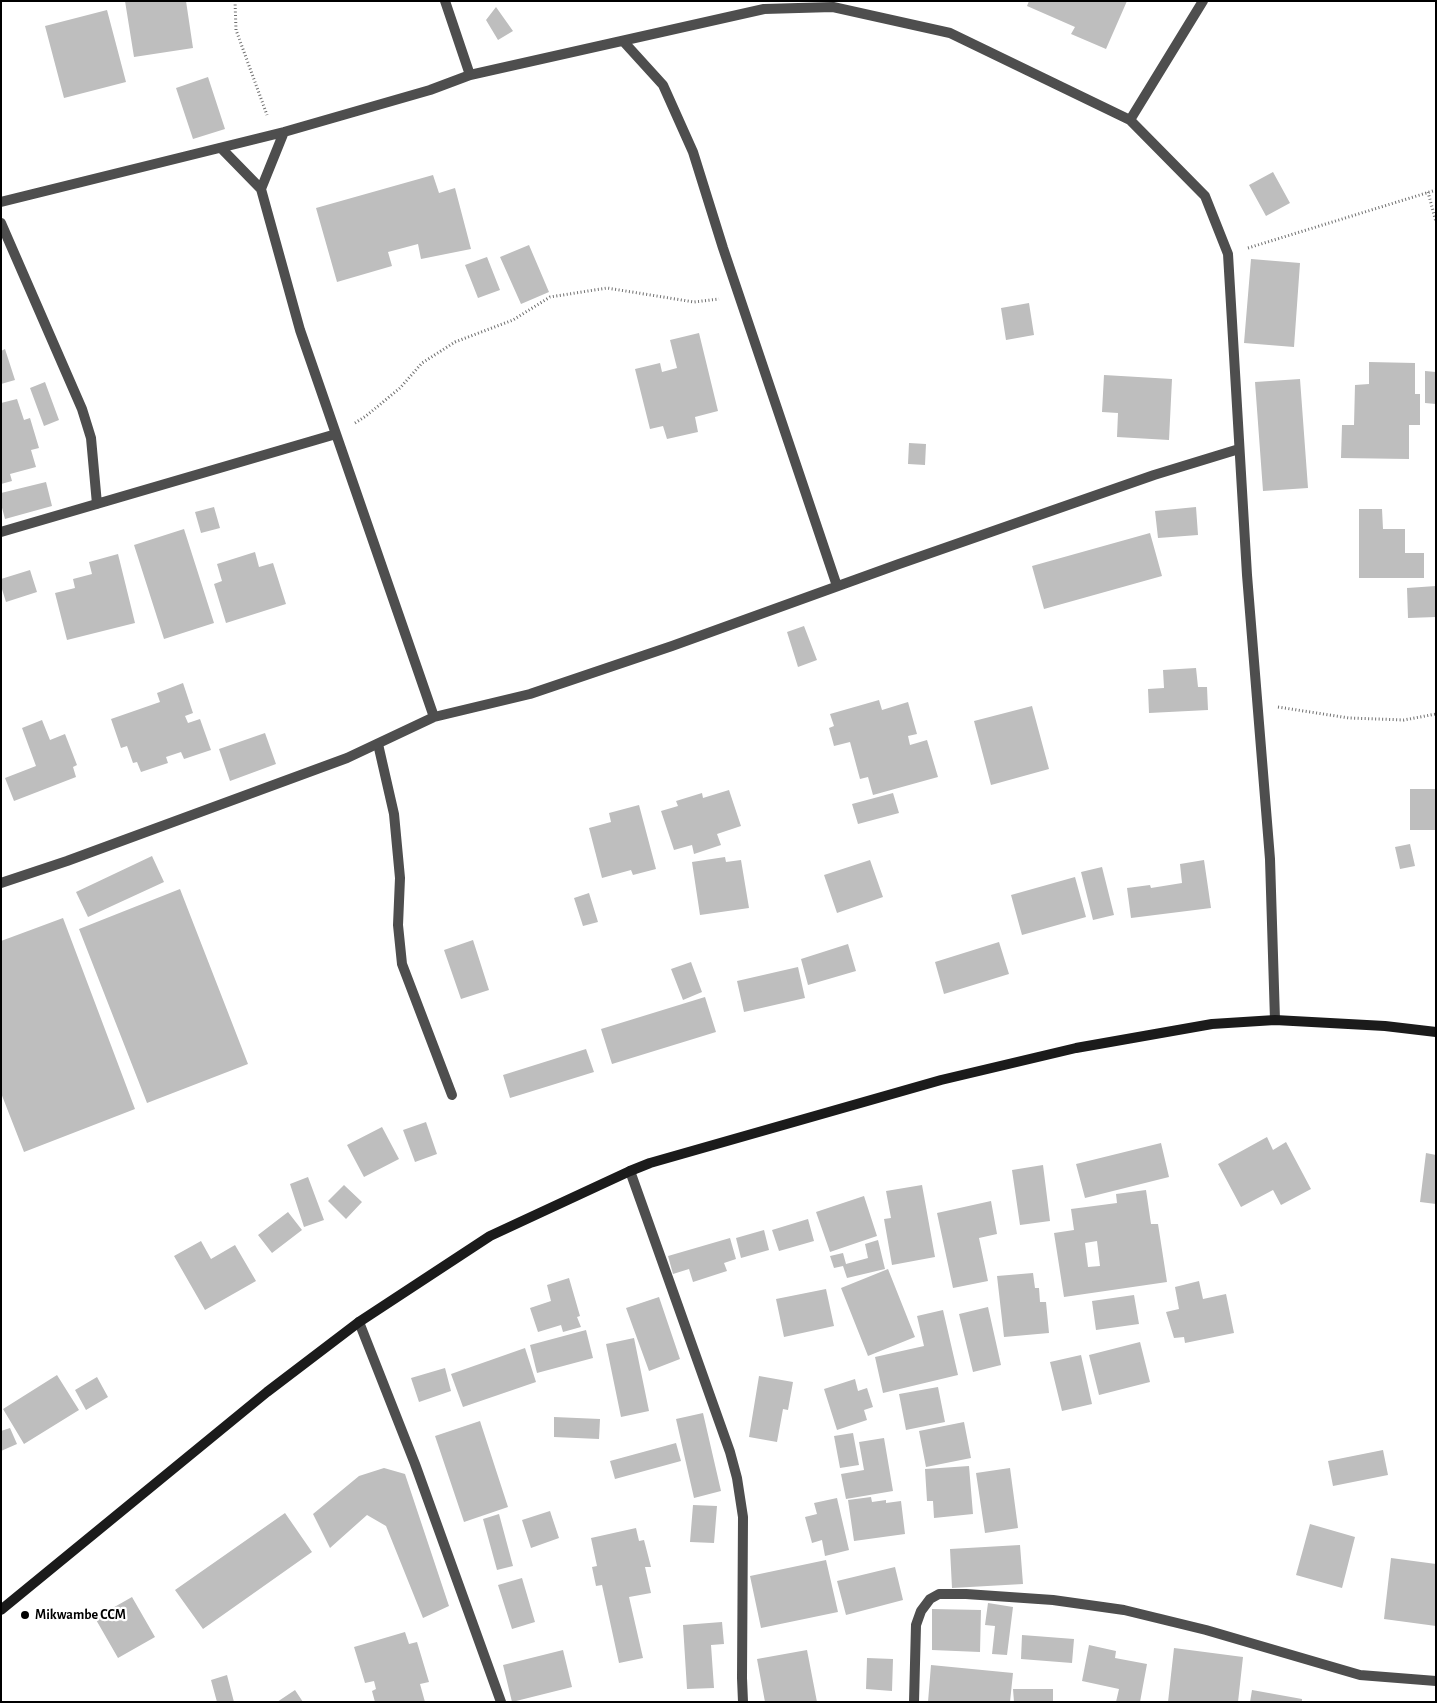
<!DOCTYPE html>
<style>
body{margin:0}
#map{position:relative;width:1437px;height:1703px;overflow:hidden;background:#fff;font-family:"Alegreya Sans",sans-serif}
canvas{display:block}
.frame{position:absolute;inset:0;border:2px solid #000;pointer-events:none}
</style>
<div id="map">
<canvas width="1437" height="1703"></canvas>
<div class="frame"></div>
</div>
<script>
const context = document.querySelector('canvas').getContext('2d');
context.lineJoin = 'round';
function fill(path, color) { context.fillStyle = color; context.fill(path, 'evenodd'); }
function trace(path, color, width, dash) { context.strokeStyle = color; context.lineWidth = width; context.lineCap = dash ? 'butt' : 'round'; context.setLineDash(dash || []); context.stroke(path); }
function label(font, color, halo, rows, align = 'center') {
  context.font = font + ' "Alegreya Sans",sans-serif'; context.lineWidth = 4.5; context.setLineDash([]); context.textBaseline = 'middle'; context.strokeStyle = halo; context.fillStyle = color; for (const [text, x, y, turn = 0] of rows) {
    context.save(); context.translate(x, y); context.rotate((+turn || 0) * Math.PI / 180); context.textAlign = isNaN(turn) ? turn : align; if (halo) context.strokeText(text, 0, 0); context.fillText(text, 0, 0); context.restore();
  }
}
const building = new Path2D(`
 M125,1H186L193,48L134,57Z
 M1029,1H1127L1106,49L1071,34L1075,27L1027,6Z
 M496,7L513,31L498,40L486,20Z
 M107,10L126,82L64,98L45,26Z
 M208,77L225,129L193,139L176,88Z
 M1273,172L1290,203L1266,216L1249,185Z
 M433,175L439,193L455,188L471,249L421,259L418,244L388,252L392,266L337,282L316,208Z
 M529,245L549,292L521,304L500,257Z
 M487,257L500,290L478,298L465,265Z
 M1251,259L1300,263L1294,347L1244,343Z
 M1029,303L1034,335L1006,340L1001,308Z
 M699,333L718,411L695,417L698,432L667,439L663,426L650,429L635,369L660,363L662,372L677,368L670,340Z
 M5,349L15,380L1,384V351Z
 M1369,362L1415,363V394H1420V425H1409V459L1341,458L1342,425H1354L1355,385L1369,384Z
 M1425,371L1436,372V404L1425,403Z
 M1104,375L1172,379L1169,440L1117,437L1118,413L1102,412Z
 M1300,379L1308,488L1263,491L1255,382Z
 M45,382L59,420L44,426L30,388Z
 M17,399L24,420L30,418L39,448L31,450L36,467L10,474L12,481L1,484V403Z
 M909,443L926,444L925,465L908,464Z
 M46,482L52,506L5,519L1,504V493Z
 M214,507L220,528L201,533L195,512Z
 M1196,507L1198,535L1158,538L1155,511Z
 M1359,509H1382L1383,529H1405V553H1424V578H1359Z
 M184,529L214,623L164,639L134,545Z
 M1150,533L1162,576L1044,609L1032,566Z
 M255,552L259,567L273,563L286,604L226,623L214,584L222,581L217,564Z
 M118,554L135,623L67,640L55,593L75,588L73,579L92,574L89,562Z
 M30,570L37,592L6,602L1,586V579Z
 M1436,586V617L1408,618L1407,588Z
 M804,626L817,660L798,667L787,632Z
 M1196,668L1198,687H1207L1208,710L1149,713L1148,689L1164,688L1163,670Z
 M183,683L193,713L185,716L188,723L200,719L211,750L184,759L181,752L166,757L168,763L141,772L137,762L133,763L127,746L121,748L111,719L160,702L157,693Z
 M879,700L882,710L908,702L917,734L908,736L910,745L927,740L938,777L873,795L868,777L860,779L850,742L834,746L829,728L834,726L830,714Z
 M1032,706L1049,769L991,785L974,721Z
 M42,720L50,740L65,734L77,765L73,767L76,777L14,801L5,778L36,766L22,728Z
 M265,733L276,764L230,781L219,749Z
 M1410,789H1436V830H1410Z
 M729,790L741,826L717,834L721,845L694,854L692,845L674,850L661,811L678,806L676,801L702,793L703,798Z
 M893,793L899,813L858,824L852,804Z
 M639,805L656,869L633,875L631,870L602,878L589,828L611,822L609,813Z
 M1410,844L1415,866L1400,869L1395,847Z
 M152,856L164,882L88,917L76,892Z
 M725,857L726,862L741,860L749,908L700,915L692,862Z
 M870,860L883,897L837,913L824,875Z
 M1204,860L1211,908L1131,918L1127,888L1150,885L1151,888L1182,883L1180,864Z
 M1102,867L1114,915L1093,920L1081,872Z
 M1075,877L1086,917L1022,935L1011,895Z
 M180,889L248,1064L147,1103L79,929Z
 M589,893L598,922L583,926L574,898Z
 M63,918L135,1109L24,1152L1,1093V941Z
 M473,940L489,990L461,999L444,950Z
 M999,942L1009,974L944,994L935,962Z
 M848,944L856,971L808,985L801,959Z
 M691,962L702,992L683,1000L671,969Z
 M798,967L805,998L744,1012L737,981Z
 M705,997L716,1032L612,1064L601,1029Z
 M586,1049L594,1072L510,1098L503,1075Z
 M426,1122L437,1154L415,1162L403,1130Z
 M382,1127L399,1159L364,1177L347,1145Z
 M1267,1137L1273,1150L1286,1142L1311,1189L1281,1205L1273,1190L1241,1207L1218,1164Z
 M1161,1143L1169,1177L1085,1198L1076,1164Z
 M1426,1153L1436,1155V1204L1420,1202Z
 M1043,1165L1050,1221L1020,1225L1012,1170Z
 M308,1177L324,1220L304,1227L290,1184Z
 M344,1185L362,1202L346,1219L328,1201Z
 M922,1185L935,1257L892,1265L884,1219L891,1218L886,1191Z
 M1146,1190L1151,1224H1158L1167,1282L1064,1297L1054,1233L1074,1230L1071,1209L1117,1203L1116,1194ZM1097,1241L1100,1266L1088,1267L1085,1243Z
 M864,1196L877,1236L830,1252L816,1212Z
 M991,1201L997,1234L979,1238L988,1281L953,1288L937,1213Z
 M288,1212L302,1230L272,1253L258,1235Z
 M808,1219L814,1241L779,1251L772,1230Z
 M764,1230L769,1250L741,1258L736,1238Z
 M730,1238L736,1259L724,1263L727,1271L693,1282L689,1269L673,1274L668,1256Z
 M878,1240L885,1269L847,1278L843,1266L834,1268L830,1256L843,1253L846,1264L868,1258L865,1244Z
 M201,1241L211,1259L235,1245L256,1281L205,1310L174,1256Z
 M888,1269L915,1337L868,1356L841,1288Z
 M1033,1273L1035,1288H1039L1040,1302H1046L1049,1333L1004,1337L997,1276Z
 M569,1278L580,1316L577,1317L581,1327L563,1332L561,1325L538,1332L530,1308L551,1301L547,1285Z
 M1199,1281L1203,1299L1226,1294L1234,1333L1185,1343L1184,1337L1174,1338L1166,1312L1179,1309L1175,1287Z
 M826,1289L834,1326L784,1337L776,1299Z
 M1134,1295L1139,1324L1096,1330L1092,1301Z
 M659,1297L680,1359L649,1371L626,1308Z
 M988,1307L1001,1365L973,1372L959,1314Z
 M943,1310L958,1375L883,1393L875,1357L924,1346L917,1316Z
 M586,1330L593,1358L537,1373L530,1345Z
 M634,1338L649,1411L621,1417L606,1344Z
 M1140,1342L1150,1382L1099,1395L1089,1355Z
 M525,1348L536,1382L463,1407L451,1374Z
 M1081,1355L1092,1404L1062,1411L1050,1362Z
 M445,1368L451,1391L419,1402L411,1378Z
 M57,1375L79,1410L24,1444L3,1409Z
 M759,1376L793,1382L788,1410L783,1409L777,1442L749,1437Z
 M97,1377L108,1397L86,1410L75,1390Z
 M855,1379L858,1391L867,1388L873,1407L864,1410L867,1420L837,1430L824,1389Z
 M938,1387L945,1422L906,1430L899,1394Z
 M703,1413L721,1491L694,1498L676,1419Z
 M554,1417L600,1419L599,1439L554,1437Z
 M480,1421L508,1507L464,1522L435,1436Z
 M964,1422L971,1458L926,1467L919,1431Z
 M10,1428L17,1444L1,1451V1431Z
 M853,1433L859,1465L840,1468L834,1436Z
 M884,1438L893,1491L846,1499L841,1474L864,1470L859,1442Z
 M676,1443L681,1461L615,1479L610,1461Z
 M1383,1450L1388,1475L1333,1486L1328,1461Z
 M969,1466L973,1514L934,1518L933,1501H927L925,1469Z
 M384,1468L405,1474L449,1606L423,1618L386,1526L367,1515L330,1548L313,1514L359,1476Z
 M1010,1468L1018,1528L985,1533L976,1473Z
 M871,1497L872,1502L886,1500V1503L901,1501L905,1534L854,1541L848,1500Z
 M837,1498L849,1550L825,1556L822,1540L812,1543L805,1517L817,1514L814,1503Z
 M693,1505L717,1506L714,1543L690,1542Z
 M550,1511L559,1538L531,1548L522,1520Z
 M285,1513L312,1552L203,1629L175,1590Z
 M499,1514L513,1566L497,1570L483,1519Z
 M1310,1524L1355,1537L1342,1588L1296,1575Z
 M636,1528L639,1541L644,1540L651,1567H645L651,1593L629,1597L643,1658L619,1663L602,1585L596,1586L592,1567L597,1566L591,1538Z
 M1020,1545L1023,1584L952,1588L950,1549Z
 M1391,1558L1436,1564V1626L1384,1619Z
 M826,1560L838,1612L761,1628L750,1576Z
 M895,1567L903,1600L846,1615L837,1581Z
 M522,1578L535,1622L512,1629L498,1585Z
 M132,1597L155,1637L118,1658L95,1618Z
 M988,1603L1013,1607L1007,1655L992,1654L995,1626L985,1625Z
 M932,1609L981,1610L980,1652L932,1650Z
 M722,1622L724,1644L711,1645L714,1688L687,1689L683,1625Z
 M405,1632L409,1644L417,1642L429,1682L420,1684L425,1702H375L372,1691L376,1689L374,1681L365,1683L354,1647Z
 M1022,1635L1074,1639L1072,1663L1021,1659Z
 M1089,1645L1116,1651L1115,1658L1147,1664L1140,1702H1116L1119,1689L1082,1681Z
 M1174,1648L1243,1657L1238,1702H1168Z
 M563,1650L572,1687L512,1702L503,1665Z
 M807,1650L817,1702H765L757,1659Z
 M867,1658L893,1659L892,1691L866,1689Z
 M931,1665L1013,1673L1010,1702H928Z
 M227,1675L234,1702H217L211,1680Z
 M1013,1689H1053V1702H1014Z
 M295,1690L303,1702H277Z
 M1252,1690L1302,1699V1702H1250Z`);
const path = new Path2D(`
 M235,1L236,30L267,115
 M1428,192L1436,222
 M1248,248L1436,190
 M355,423L366,416L400,388L422,363L455,342L513,320L550,297L607,288L694,302L719,299
 M1278,707L1349,718L1404,720L1436,714`);
const lane = new Path2D(`
 M378,744L394,814L400,878L398,925L402,964L452,1095`);
const street = new Path2D(`
 M445,1L470,75
 M623,41L663,85L693,152L723,248L837,586
 M1130,120L1203,1
 M221,148L261,189L300,330L434,717
 M261,189L284,132
 M1,202L284,132L430,90L470,75L764,9L833,7L950,33L1130,120L1205,196L1228,254L1247,575L1270,859L1275,1020
 M1,223L82,409L91,438L97,504
 M1,532L336,434
 M1,883L67,861L347,758L434,717L530,694L672,646L899,564L1154,475L1239,449
 M630,1171L730,1452L737,1478L743,1517L742,1678L743,1702
 M359,1322L415,1464L501,1702
 M914,1702L916,1625L921,1611L930,1599L939,1594H966L1053,1600L1124,1610L1206,1630L1360,1675L1436,1681`);
const secondary = new Path2D(`
 M1,1610L267,1392L359,1322L490,1236L630,1171L650,1163L941,1080L1076,1048L1212,1024L1275,1020L1385,1026L1436,1032`);
const markers = [
 [25,1615,5,"#000"]
];
const poiNames = [
 ["Mikwambe CCM",35,1615]
];
fill(building, '#bebebe');
trace(path, '#707070', 3, [1, 2.5]);
trace(lane, '#4e4e4e', 10);
trace(street, '#4e4e4e', 10);
trace(secondary, '#1b1b1b', 10);
for (const [x, y, r, color] of markers) { const dot = new Path2D(); dot.arc(x, y, r, 0, 2 * Math.PI); context.fillStyle = color; context.fill(dot); trace(dot, '#fff', 2); }
label('bold 14px', '#000', '#fff', poiNames, 'left');
</script>
